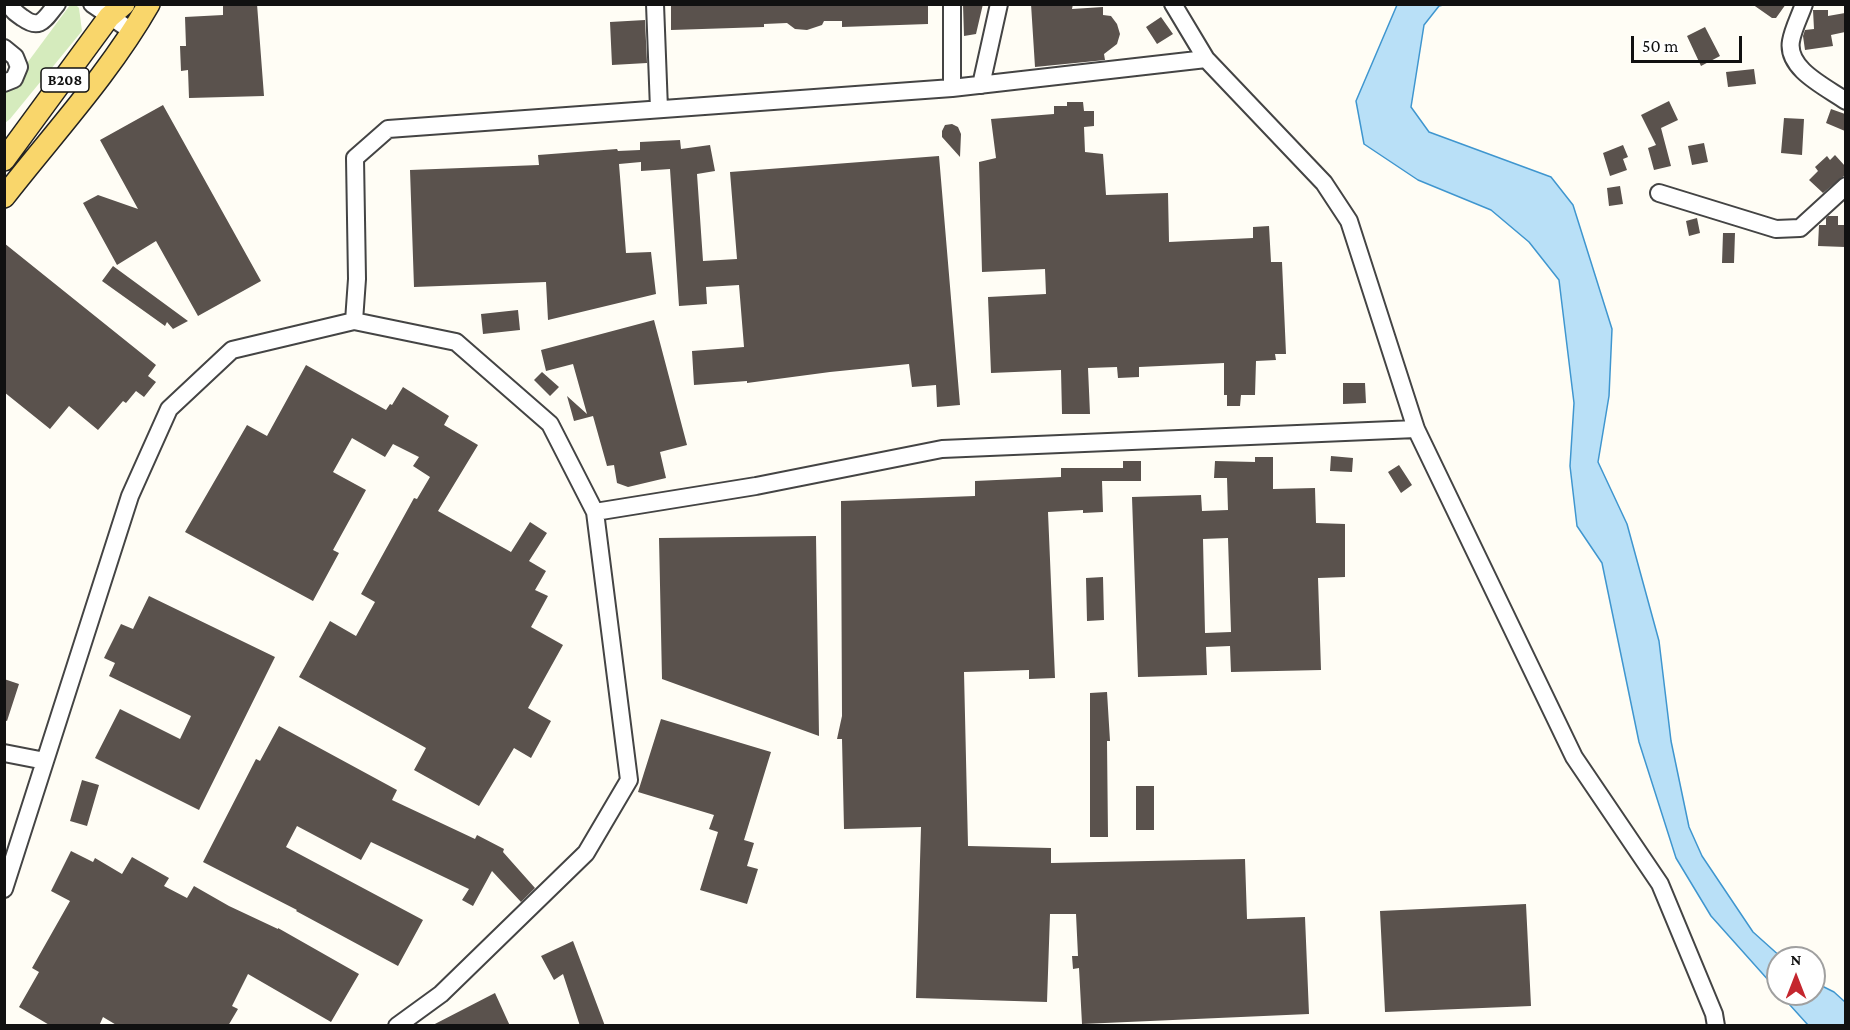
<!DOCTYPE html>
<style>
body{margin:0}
#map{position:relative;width:1850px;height:1030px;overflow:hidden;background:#fffdf5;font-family:"Crimson Pro",serif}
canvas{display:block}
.frame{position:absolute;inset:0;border:6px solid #111;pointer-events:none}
.north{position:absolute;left:1766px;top:946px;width:60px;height:60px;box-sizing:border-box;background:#fff;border:2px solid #a0a0a0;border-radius:50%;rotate:0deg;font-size:16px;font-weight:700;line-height:24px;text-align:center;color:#111}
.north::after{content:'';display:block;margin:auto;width:21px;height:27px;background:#c4262e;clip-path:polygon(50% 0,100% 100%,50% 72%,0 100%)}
.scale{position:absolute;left:1631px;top:36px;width:111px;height:27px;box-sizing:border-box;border:3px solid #111;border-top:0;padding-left:8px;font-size:18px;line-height:21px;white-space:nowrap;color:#111;-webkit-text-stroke:4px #fff;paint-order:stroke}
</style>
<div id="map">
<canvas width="1850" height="1030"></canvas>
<div class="frame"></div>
<div class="north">N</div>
<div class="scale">50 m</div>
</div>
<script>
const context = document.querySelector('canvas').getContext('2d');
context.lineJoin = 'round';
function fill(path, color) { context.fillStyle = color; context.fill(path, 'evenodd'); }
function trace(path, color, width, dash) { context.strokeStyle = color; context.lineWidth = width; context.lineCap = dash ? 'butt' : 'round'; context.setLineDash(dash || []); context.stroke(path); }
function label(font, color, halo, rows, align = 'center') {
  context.font = font + ' "Crimson Pro",serif'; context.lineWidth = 6; context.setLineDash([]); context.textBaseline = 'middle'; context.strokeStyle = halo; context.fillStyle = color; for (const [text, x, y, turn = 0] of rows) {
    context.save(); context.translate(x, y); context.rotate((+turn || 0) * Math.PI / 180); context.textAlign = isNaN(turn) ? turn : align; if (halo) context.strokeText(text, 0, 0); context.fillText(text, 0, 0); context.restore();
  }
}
const green = new Path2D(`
 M70,5H76L79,8L82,31L10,119L5,123V93Z`);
const water = new Path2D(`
 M1397,5H1443L1439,6L1424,25L1411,107L1429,132L1551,177L1573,205L1612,329L1609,396L1598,462L1627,524L1659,641L1671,741L1689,827L1702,856L1753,932L1782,958H1778V991L1711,916L1676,858L1639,742L1602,563L1577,526L1570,466L1574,403L1559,280L1529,242L1491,210L1418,180L1364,144L1356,101Z
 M1814,982L1834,992L1845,1002V1025H1808L1780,994H1814Z`);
const building = new Path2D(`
 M223,4H257L264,96L189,98L188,70L181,71L180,46H186L185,17L223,15Z
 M671,4H928V24L842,27V21H824L822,25L807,30L795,29L787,23L764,24V27L671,30Z
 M963,4H983L976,34L964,36Z
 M1031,4H1073L1072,9L1103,7V15L1111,16L1117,24L1120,34L1117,44L1104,54L1105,60L1035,67Z
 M1752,4H1786L1776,18H1772Z
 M1813,10H1828V16L1845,13V32L1831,35L1833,46L1805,50L1803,36L1805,30L1814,29Z
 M1161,17L1173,34L1157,44L1146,27Z
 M645,20L647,63L612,65L610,22Z
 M1705,27L1720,56L1701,66L1687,36Z
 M1754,69L1756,84L1728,87L1726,72Z
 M1669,101L1678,120L1661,128L1671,166L1654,170L1648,148L1656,145L1641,115Z
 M1067,102H1083L1084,111H1094V126L1084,127L1085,152L1103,154L1106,195L1168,193L1169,242L1253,238V227L1269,226L1271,262H1282L1286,354H1275L1276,360L1256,361L1255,395H1241L1240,406H1227V395H1224V363L1139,367V377L1118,378L1117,367L1088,368L1090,414H1062L1061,370L991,373L988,297L1046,294L1045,269L982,272L979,162L996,158L991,119L1054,114V106H1067Z
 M163,105L261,281L198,316L156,241L117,265L83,203L98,195L138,209L100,140Z
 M1831,109L1845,114V131L1826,123Z
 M1784,118L1804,119L1802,155L1781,153Z
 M952,124L958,127L961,134L960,157L942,137V131L945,125Z
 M680,140L681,149L710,145L715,171L697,174L703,261L737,259L730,172L939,156L960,405L937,407L936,385L912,387L909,364L830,372L747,383V381L694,385L692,351L744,347L739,285L706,287L707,304L679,306L670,169L641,171V162L619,164L626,253L651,252L656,294L548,320L546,282L414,287L410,170L539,165L538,155L617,149L618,151L640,150V142Z
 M1704,143L1708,162L1692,165L1688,146Z
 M1623,145L1628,157L1623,159L1627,170L1610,176L1603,153Z
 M1835,155L1845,166V175L1823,193L1809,180L1818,171L1815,167L1827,156L1830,160Z
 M1620,186L1623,204L1609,206L1607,188Z
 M1828,216H1838V225H1845V247L1818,246L1819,225H1826V218Z
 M1697,218L1700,233L1689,236L1686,221Z
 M1723,233H1735L1734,263H1722Z
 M4,243L156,365L148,376L156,382L144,397L136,391L126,403L123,401L98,430L69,406L50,429L4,392Z
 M113,266L188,321L173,329L167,322L165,326L102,281Z
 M518,310L520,330L483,334L481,314Z
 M654,320L687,445L660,452L666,478L628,487L617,483L614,465L607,466L593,416L574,421L567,396L587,414L573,364L546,371L541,350Z
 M306,365L386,410L390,404L392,405L403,387L449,416L444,425L478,445L438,511L511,552L530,522L547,533L529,561L546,571L535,590L548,596L531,627L563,645L528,708L551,721L531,758L514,748L479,806L414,770L426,748L299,677L330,621L356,636L375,602L361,594L414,498L417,499L430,477L413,466L419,457L393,444L385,457L352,438L333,472L366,490L333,550L339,553L313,601L185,532L247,425L267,436Z
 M542,372L559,387L550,396L534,380Z
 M1343,383H1365L1366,403L1343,404Z
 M1331,456L1353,458L1352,472L1330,471Z
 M1255,457H1273V489L1315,488L1316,523L1345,524V577L1318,578L1321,670L1231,672L1230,646L1206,647L1207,675L1138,677L1132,497L1201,495L1202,511L1228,510L1227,478H1214L1215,461L1255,462ZM1228,538L1231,632L1205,633L1203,539Z
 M1123,461H1141V481H1102L1103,512L1083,513V510L1048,512L1055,678L1029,679V670L964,672L968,846L1051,848V863L1245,859L1247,919L1305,917L1309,1014L1082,1024L1079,968L1073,969L1072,956H1078L1076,914H1050L1047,1002L916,998L921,827L844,829L842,739H837L842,716L841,501L975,496V481L1061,477V468H1123Z
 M1399,465L1412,485L1401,493L1388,472Z
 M816,536L819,736L662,679L659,538Z
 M1103,577L1104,620L1087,621L1086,578Z
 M149,596L275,657L199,810L95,758L120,709L180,739L191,716L109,676L115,663L104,658L121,624L133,629Z
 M4,679L19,684L7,721L4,720Z
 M1107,692L1110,741H1107L1108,837H1090V693Z
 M661,719L771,752L744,840L754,843L747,866L758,869L747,904L700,890L718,832L709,829L714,815L638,792Z
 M279,726L397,790L392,800L475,839L477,835L504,849L503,852L535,888L521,902L492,871L473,906L462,900L469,889L371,842L361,860L297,826L286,847L423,920L398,966L296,911L297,910L203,862L256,759L260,761Z
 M82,780L99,785L87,826L70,821Z
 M1136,786H1154V830H1136Z
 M71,851L93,862L95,858L122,874L132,857L169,878L164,886L187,898L194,886L229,906L278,929V928L359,974L331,1022L248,974L232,1006L238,1009L228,1026H118L103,1017L99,1026H51L19,1007L39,972L32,968L70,901L51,891Z
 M1526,904L1531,1006L1385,1012L1380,911Z
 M573,941L605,1026H580L563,974L554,980L541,956Z
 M495,993L510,1026H431Z`);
const minor = new Path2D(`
 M9,4C12,11 17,14 23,18C41,31 45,18 57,4
 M92,4L133,32
 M655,4L659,109
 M1173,4L1206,59L1324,183L1349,221L1416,429L1574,757L1660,884L1714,1014L1716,1026
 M1804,4C1800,16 1793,29 1791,41C1786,69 1826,87 1846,101
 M4,48L15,57L19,67L14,79L4,83
 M981,85L999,4
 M952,88V4
 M1659,193L1776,229L1800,228L1846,186
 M354,321L357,279L355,158L388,129L952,88L1206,59
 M595,512L756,486L942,449L1416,429
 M4,753L45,761
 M4,889L130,496L169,409L232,350L354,321L456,342L550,424L595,512L629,780L586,853L441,994L397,1026`);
const major = new Path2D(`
 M4,160L109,17L124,4
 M4,197C53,134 109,74 149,4`);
const shields = [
 [65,80,48]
];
const shieldNames = [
 ["B208",65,80]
];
fill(green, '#d5ebbd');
fill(water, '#b9e0f7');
trace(water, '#3f96cf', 1.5);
fill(building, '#5a524d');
trace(minor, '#444', 20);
trace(major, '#222', 24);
trace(minor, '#fff', 16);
trace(major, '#f9d66b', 21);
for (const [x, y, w] of shields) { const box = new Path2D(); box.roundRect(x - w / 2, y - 12, w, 24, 4.5); context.fillStyle = '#fff'; context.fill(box); trace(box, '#111', 1.5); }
label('bold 15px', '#111', null, shieldNames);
</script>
